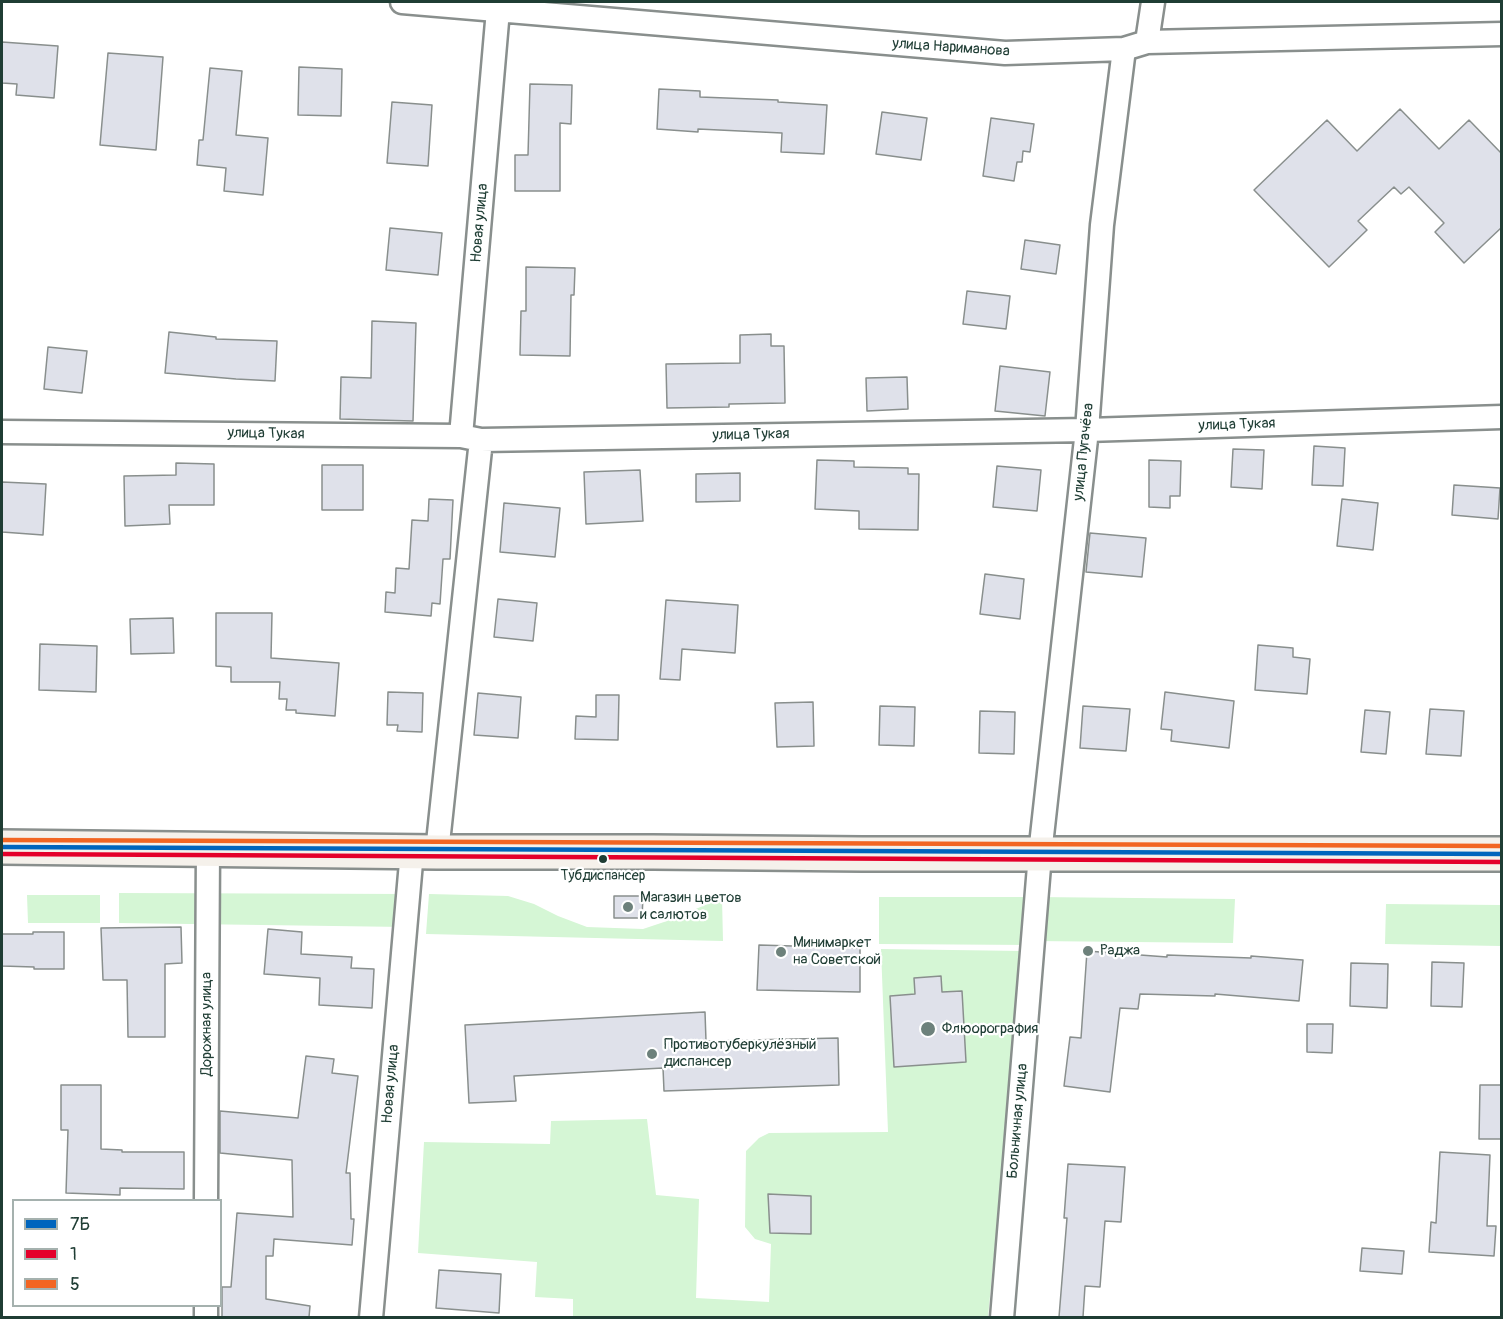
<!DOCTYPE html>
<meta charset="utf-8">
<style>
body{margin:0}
#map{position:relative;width:1503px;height:1319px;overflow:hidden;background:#fff;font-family:Pangolin,sans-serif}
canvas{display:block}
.frame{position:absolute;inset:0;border:3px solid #1f3d34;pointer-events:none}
.legend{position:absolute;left:12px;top:1199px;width:210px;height:108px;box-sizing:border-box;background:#fff;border:2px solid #a5b1ae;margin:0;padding:8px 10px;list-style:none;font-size:18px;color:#1f3d34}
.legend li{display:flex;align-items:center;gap:12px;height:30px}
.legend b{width:30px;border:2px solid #a5b1ae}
</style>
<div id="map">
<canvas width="1503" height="1319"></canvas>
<div class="frame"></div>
<ul class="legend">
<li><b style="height:8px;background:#0065bd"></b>7Б</li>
<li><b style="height:8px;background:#e4002b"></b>1</li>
<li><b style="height:8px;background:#f26522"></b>5</li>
</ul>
</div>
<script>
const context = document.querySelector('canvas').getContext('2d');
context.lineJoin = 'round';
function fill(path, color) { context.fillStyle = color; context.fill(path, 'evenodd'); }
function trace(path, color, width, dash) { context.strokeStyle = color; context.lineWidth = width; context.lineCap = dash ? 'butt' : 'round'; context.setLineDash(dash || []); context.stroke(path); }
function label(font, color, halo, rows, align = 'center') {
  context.font = font + ' Pangolin,sans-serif'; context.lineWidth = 4.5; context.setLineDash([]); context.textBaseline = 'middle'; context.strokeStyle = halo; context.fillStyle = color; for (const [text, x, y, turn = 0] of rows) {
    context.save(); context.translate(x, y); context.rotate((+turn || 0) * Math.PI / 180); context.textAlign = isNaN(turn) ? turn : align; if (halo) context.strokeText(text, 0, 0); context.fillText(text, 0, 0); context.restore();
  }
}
const green = new Path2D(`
 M119,893L408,894L405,927L119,923Z
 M429,894L508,896L534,904L558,916L587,927L643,929L667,921L722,898L723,941L426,934Z
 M27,895H100V923H28Z
 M879,897H1036L1235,899L1233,943L1033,941L1032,945L879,944Z
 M1386,904L1501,905V946L1385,944Z
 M881,949L1023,951L988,1317H573V1299L535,1297L537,1262L418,1253L424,1142L550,1144L551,1121L647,1119L656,1195L699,1199L696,1298L769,1302L771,1244L755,1239L745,1227L746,1151L759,1138L769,1133L888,1132Z`);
const building = new Path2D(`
 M2,42L58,46L54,98L16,95L17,84L2,83Z
 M108,53L163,57L156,150L100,145Z
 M299,67L342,69L341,116L298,115Z
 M210,68L242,71L236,135L268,138L263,195L224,191L226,168L197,165L199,140H203Z
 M530,84L572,85L571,124L560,123V191H515V155H528Z
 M659,89L700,91V97L778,100V102L827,105L824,154L781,152L782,133L698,129V132L657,129Z
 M392,102L432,105L428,166L387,163Z
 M1400,109L1439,149L1469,120L1502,154V227L1464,263L1435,232L1444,223L1409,187L1401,194L1394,187L1358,221L1367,230L1329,267L1254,190L1327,120L1357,151Z
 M882,112L927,118L921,160L876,154Z
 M991,118L1034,124L1030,152L1023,151L1022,162H1017L1014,181L983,176Z
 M390,228L442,233L438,275L386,270Z
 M1025,240L1060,245L1056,274L1021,269Z
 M526,267L575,268L574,295H571L570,356L520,355L521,311H526Z
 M967,291L1010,296L1006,329L963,324Z
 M372,321L416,323L413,421L340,419L341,377L371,378Z
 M169,332L216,337V339L277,341L275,381L236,379L165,373Z
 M771,334V346H784L785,403L729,404V407L667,408L666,364L740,363V335Z
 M48,347L87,351L82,393L44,389Z
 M1000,366L1050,372L1045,416L995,411Z
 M907,377L908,409L867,411L866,378Z
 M1314,446L1345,448L1343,486L1312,485Z
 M1233,449L1264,450L1262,489L1231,487Z
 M817,460L854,461V467L908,468V474H919L918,530L859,529V511L815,509Z
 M1149,460L1181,461L1180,496H1170V508L1149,507Z
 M176,463L214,464V505H169L170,524L125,526L124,476L176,475Z
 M322,465H363V510H322Z
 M997,466L1041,470L1037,511L993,507Z
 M640,470L643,521L586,524L584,472Z
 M740,473V501L696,502V474Z
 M2,482L46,484L43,535L2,532Z
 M1454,485L1500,488L1498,519L1452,515Z
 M429,499L453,500L450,559H443L440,604L432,603L431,616L385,612L386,592L395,593L396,568L409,569L412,520L428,521Z
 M1342,499L1378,503L1373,550L1337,546Z
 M504,503L560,508L555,557L500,552Z
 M1090,533L1146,538L1142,577L1086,572Z
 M985,574L1024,579L1020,619L980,614Z
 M498,599L537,603L533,641L494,637Z
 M666,600L738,605L735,653L682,649L680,680L660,679Z
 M216,613H272L271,658L339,663L335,716L296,713V710H286L287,699H279L280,682H231V667L216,666Z
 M173,618L174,653L131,654L130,619Z
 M40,644L97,646L96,692L39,690Z
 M1258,645L1293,648V657L1310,659L1307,694L1255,690Z
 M388,692L423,693L422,732L397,731L398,725H387Z
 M1165,692L1234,701L1229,748L1171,741L1172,730L1161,729Z
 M478,693L521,697L518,738L474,735Z
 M596,695H619L618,740L575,739L576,716L596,717Z
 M813,702L814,746L777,747L775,703Z
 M880,706L915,707L914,746L879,745Z
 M1083,706L1130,709L1126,751L1080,748Z
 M1430,709L1464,711L1461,756L1426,754Z
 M1365,710L1390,712L1386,754L1361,752Z
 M980,711L1015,712L1014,754L979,753Z
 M614,896H643L642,918H614Z
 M181,927L182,963L165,964V1037H128L127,980H103L101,928Z
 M268,929L302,932L301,954L352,957L351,968L374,969L372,1008L319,1005L320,978L264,974Z
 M33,932H64V969H34V967L2,966V934H33Z
 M759,945L860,948V992L757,990Z
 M1087,951L1167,957V955L1251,958V956L1303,960L1299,1001L1215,994V996L1140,994L1138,1009L1120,1008L1110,1092L1064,1086L1070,1037L1081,1038Z
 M1432,962L1464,963L1462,1007L1431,1006Z
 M1351,963L1388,964L1387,1008L1350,1006Z
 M941,976L942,992L962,991L966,1062L894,1067L890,996L915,994L914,978Z
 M705,1012L706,1041L838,1038L839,1085L664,1091L663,1068L514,1076L516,1101L469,1103L465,1025Z
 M1307,1024H1333L1332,1053L1307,1052Z
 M306,1056L334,1059L332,1073L358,1076L346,1173H350L351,1219H354L352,1245L274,1239L273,1256H266V1299L310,1306L309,1317H222V1287H231L237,1213L293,1217L292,1160L220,1153V1111L298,1118Z
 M61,1085H101V1149L122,1150V1152H184V1189L120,1188V1195L66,1193L68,1130H61Z
 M1480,1085H1502V1139H1479Z
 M1440,1152L1490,1155L1487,1226H1496L1494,1256L1429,1252L1431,1222L1436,1223Z
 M1068,1164L1125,1167L1121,1222L1105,1221L1100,1287L1085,1286L1083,1317H1059L1067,1218H1064Z
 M768,1194L811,1196V1234L770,1233Z
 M1362,1248L1404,1251L1402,1274L1360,1271Z
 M439,1270L501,1274L499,1313L436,1308Z`);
const street = new Path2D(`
 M402,2L1005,53L1124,49L1147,42L1502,34
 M1147,42L1153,2
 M2,432L461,436L481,440L1087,430L1502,417
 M461,436L498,10
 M437,852L481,440
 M206,1200L208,848
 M206,1318V1306
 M371,1318L412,851
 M1002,1318L1040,854L1087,430L1102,225L1124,49`);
const primary = new Path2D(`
 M2,847L437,852H653L862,854H1502`);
const bus1 = new Path2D(`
 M2,847C502,853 1002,854 1502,854`);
const bus2 = new Path2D(`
 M2,854C502,860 1002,862 1502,862`);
const bus3 = new Path2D(`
 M2,840C502,845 1002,846 1502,846`);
const markers = [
 [603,859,5,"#1f3d34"],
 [628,907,6,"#6d817b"],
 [1088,951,6,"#6d817b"],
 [781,952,6,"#6d817b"],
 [928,1029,8,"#6d817b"],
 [652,1054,6,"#6d817b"]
];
const busNames = [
 ["Тубдиспансер",603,876]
];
const streetNames = [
 ["улица Нариманова",951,48,4],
 ["Новая улица",480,223,-85],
 ["улица Тукая",1237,425,-2],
 ["улица Тукая",266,434,1],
 ["улица Тукая",751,435,-1],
 ["улица Пугачёва",1084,452,-84],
 ["Дорожная улица",207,1024,-90],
 ["Новая улица",391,1084,-85],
 ["Больничная улица",1018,1121,-85]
];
const poiNames = [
 ["Магазин цветов",640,898],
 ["и салютов",640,915],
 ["Минимаркет",793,943],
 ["на Советской",793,960],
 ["Раджа",1100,951],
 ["Флюорография",942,1029],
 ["Противотуберкулёзный",664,1045],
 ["диспансер",664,1062]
];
fill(green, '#d5f6d5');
fill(building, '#dfe1ea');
trace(building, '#898f8d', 1.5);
trace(street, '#898f8d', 27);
trace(primary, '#898f8d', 38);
trace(street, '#fff', 22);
trace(primary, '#f5f1eb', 33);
trace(bus1, '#0065bd', 4.5);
trace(bus2, '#e4002b', 4.5);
trace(bus3, '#f26522', 4.5);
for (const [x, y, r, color] of markers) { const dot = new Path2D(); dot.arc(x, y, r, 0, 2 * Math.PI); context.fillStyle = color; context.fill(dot); trace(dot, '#fff', 2); }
label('14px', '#1f3d34', '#fff', busNames);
label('15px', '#1f3d34', '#fff', streetNames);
label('15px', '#1f3d34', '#fff', poiNames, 'left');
</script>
